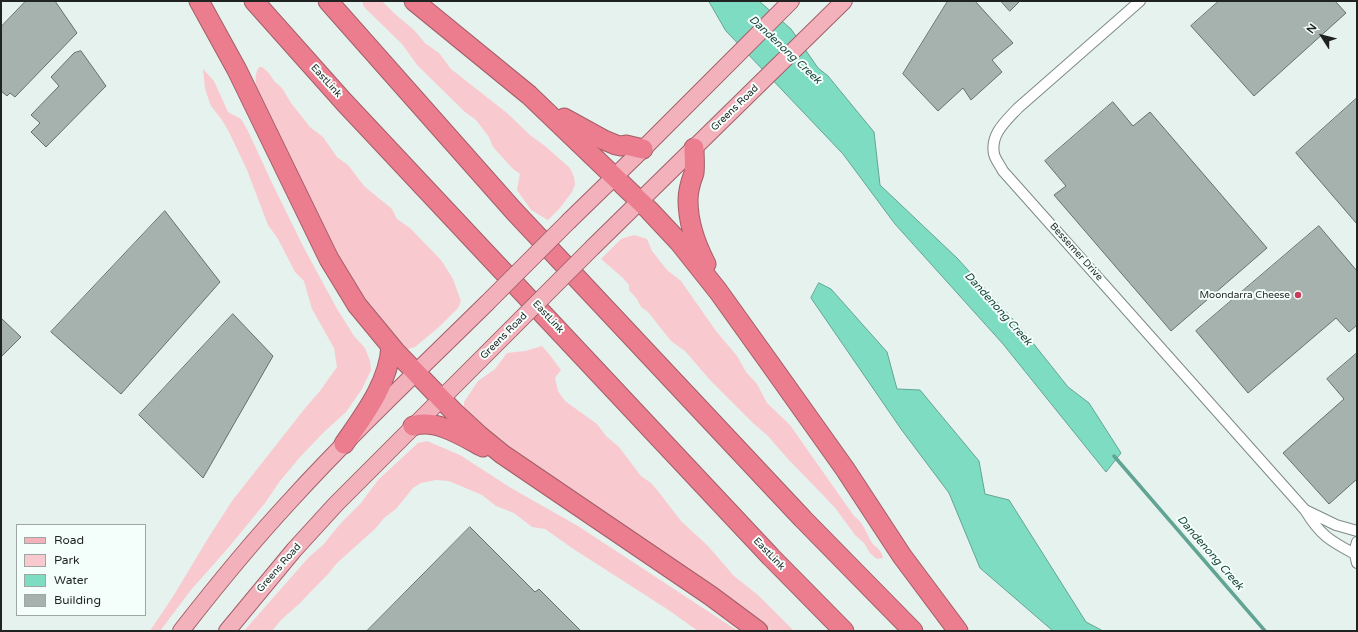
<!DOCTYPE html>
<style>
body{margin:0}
#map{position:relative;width:1358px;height:632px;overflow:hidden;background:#e5f2ee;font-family:"Varela Round",sans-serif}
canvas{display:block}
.frame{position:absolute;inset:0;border:2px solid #1f2322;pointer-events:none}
.legend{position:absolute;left:16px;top:524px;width:130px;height:92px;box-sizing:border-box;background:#f4fffb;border:1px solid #9fa7a4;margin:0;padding:5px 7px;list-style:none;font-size:12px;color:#1f2322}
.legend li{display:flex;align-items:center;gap:8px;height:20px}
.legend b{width:20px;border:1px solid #9fa7a4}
.north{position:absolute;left:1302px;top:16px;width:40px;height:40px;-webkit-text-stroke:3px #f4fffb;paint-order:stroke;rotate:306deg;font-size:11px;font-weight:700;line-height:16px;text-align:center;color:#1f2322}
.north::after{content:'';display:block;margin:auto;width:14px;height:18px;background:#1f2322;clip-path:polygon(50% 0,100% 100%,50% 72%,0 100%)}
</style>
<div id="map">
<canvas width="1358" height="632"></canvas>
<div class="frame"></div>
<ul class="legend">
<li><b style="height:5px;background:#f3b1bb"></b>Road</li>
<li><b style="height:11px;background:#f8cacf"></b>Park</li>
<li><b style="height:11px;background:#7edcc3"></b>Water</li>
<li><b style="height:11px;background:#a6b2ae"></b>Building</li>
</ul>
<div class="north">N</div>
</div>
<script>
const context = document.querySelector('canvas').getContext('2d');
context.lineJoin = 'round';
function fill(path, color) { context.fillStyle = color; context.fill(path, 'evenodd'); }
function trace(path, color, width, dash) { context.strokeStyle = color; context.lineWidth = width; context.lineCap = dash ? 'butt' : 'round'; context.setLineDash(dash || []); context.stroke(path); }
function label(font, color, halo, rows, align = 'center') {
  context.font = font + ' "Varela Round",sans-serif'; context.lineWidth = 4; context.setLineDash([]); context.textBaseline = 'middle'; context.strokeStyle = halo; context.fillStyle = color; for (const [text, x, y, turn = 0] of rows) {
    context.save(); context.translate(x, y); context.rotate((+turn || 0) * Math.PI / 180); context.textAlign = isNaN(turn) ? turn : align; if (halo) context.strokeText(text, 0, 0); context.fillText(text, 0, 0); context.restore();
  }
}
const green = new Path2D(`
 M362,1H382L395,14L414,30L425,43L439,53L451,69L507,113L530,135L545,146L570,168L574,177L575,184L572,192L560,208L548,220L531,210L517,190L520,174L513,169L493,147L489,137L476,120L465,112L418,66L402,44L364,7Z
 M259,67H262L268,72L275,82L282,88L291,103L310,127L323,137L337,157L348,165L364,186L392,209L397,219L410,228L441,260L453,279L461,301L458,308L439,327L415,347L408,349L399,345L362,304L254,91C258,80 253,77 259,67Z
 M203,69L214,81L228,112L241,119L248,131L272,183L304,248L336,307L354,336L365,348L370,361L371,370L362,389L346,412L324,432L301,456L280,481L265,503L229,547L191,590L160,631H150L174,595L207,540L232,501L306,407L320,391L337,367L334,348L312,309L304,281L295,272L278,239L268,225L247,170L229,132L222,120L211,106L205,89Z
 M634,235L647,239L652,251L667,270L681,281L716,331L737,356L746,372L757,384L767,403L790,425L854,516C864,523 866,533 872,543C877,548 882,551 883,558L877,559L870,553L864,543L855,535L836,509L823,495L787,458L768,436L754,424L710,380L685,351L671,341L648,312L641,307L637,299L629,290V285L623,278L601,259L621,239Z
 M542,346L549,354L561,370L555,378L558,391L565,401L597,424L606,436L619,447L641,476L651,483L658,491L681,521L708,546L734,576L758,595L794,631H772L707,581L675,563L496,440L464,410V402L478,381L495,369L507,353L525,351Z
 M427,441L460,455L511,488L578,526L738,631H698L667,609L575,550L545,529L532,527L514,513L496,506L482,495L449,481L436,480L421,483L413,488L396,509L384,518L376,528L336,564L329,573L299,604L281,620L272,631H244L309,557L323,545L341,523L361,503L378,480L418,443Z`);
const water = new Path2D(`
 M709,1H759L791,29L818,68L828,76L874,132L880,185L957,258L1021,328L1068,387L1089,403L1121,453L1106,472L1003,344L895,224L843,154L726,31Z
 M819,283L831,289L887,352L897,389L920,390L979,461L985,494L1009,500L1086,622L1103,631H1053L980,568L949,493L901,429L811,298Z`);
const stream = new Path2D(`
 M1114,456L1265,631`);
const building = new Path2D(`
 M26,1H55L77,33L15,97L10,93L7,96L1,91V27Z
 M948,1H975L1013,43L992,60L1002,72L971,100L963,88L938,111L903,74Z
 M1001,1H1020L1010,11Z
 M1219,1H1335L1346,13L1254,96L1191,26Z
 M81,51L106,86L46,147L31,132L40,123L31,115L59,86L51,77L74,53Z
 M1357,98V224L1296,153Z
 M1113,102L1133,126L1150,112L1267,248L1171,331L1054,195L1066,186L1045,161Z
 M165,211L220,282L121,394L51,332Z
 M1319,226L1357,271V325L1349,332L1336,318L1248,393L1196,331Z
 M233,314L273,356L203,478L139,415Z
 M1,318L21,337L1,357Z
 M1357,353V479L1329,504L1283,453L1344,399L1327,379Z
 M470,527L535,592L539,589L581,631H367Z`);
const street = new Path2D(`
 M1140,1L1018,108C1006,121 990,134 994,154C995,159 1000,165 1003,171L1305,510C1320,535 1330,541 1355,554
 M1305,510L1336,525L1357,531
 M1357,542C1354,549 1355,556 1357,563`);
const primary = new Path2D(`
 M569,221L643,149L791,1
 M593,247L844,1
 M181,631C216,586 252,542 290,501C353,432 421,368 487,303
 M227,631L294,550L336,504L511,329`);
const highway = new Path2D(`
 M199,1L237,70L329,259L357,305L395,351L455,413L480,436L502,454L711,596L758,631
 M254,1L344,102L771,557L844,631
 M328,1L513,210L803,519L913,631
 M414,1L529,95L649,210L679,242L718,291L771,365L845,469L902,556L958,631
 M564,118L604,140L616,145L621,146L626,145L643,149
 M694,148C694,156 695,165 694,173C691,181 688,190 688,200C688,223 695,243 706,264
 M413,426C435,418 464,437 483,447
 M344,444C364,415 389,383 391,346`);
const primaryBridge = new Path2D(`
 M487,303L569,221
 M511,329L593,247`);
const markers = [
 [1298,295,4,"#ca3b5c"]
];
const streetNames = [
 ["EastLink",326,81,48],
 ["Greens Road",735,108,-44],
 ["Bessemer Drive",1076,252,48],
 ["EastLink",548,317,47],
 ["Greens Road",504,336,-45],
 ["EastLink",769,554,46],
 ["Greens Road",279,568,-49]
];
const poiNames = [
 ["Moondarra Cheese",1290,295]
];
const waterNames = [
 ["Dandenong Creek",785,50,43],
 ["Dandenong Creek",998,309,48],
 ["Dandenong Creek",1210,553,49]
];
fill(green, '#f8cacf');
fill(water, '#7edcc3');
trace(water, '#62a493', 1);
trace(stream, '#62a493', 3.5);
fill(building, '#a6b2ae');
trace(building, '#65706d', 1);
trace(street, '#7e8a86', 12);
trace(primary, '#a45e68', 18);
trace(highway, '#a45e68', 21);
trace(street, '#fff', 10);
trace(primary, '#f3b1bb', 16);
trace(highway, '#eb7d8e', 19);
trace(primaryBridge, '#a45e68', 18, []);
trace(primaryBridge, '#f3b1bb', 16);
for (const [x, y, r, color] of markers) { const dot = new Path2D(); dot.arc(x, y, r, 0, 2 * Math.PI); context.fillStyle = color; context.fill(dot); trace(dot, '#f4fffb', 1.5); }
label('10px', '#1f2322', '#f4fffb', streetNames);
label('10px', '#1f2322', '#f4fffb', poiNames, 'right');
label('italic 11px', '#1b453b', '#f4fffb', waterNames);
</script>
